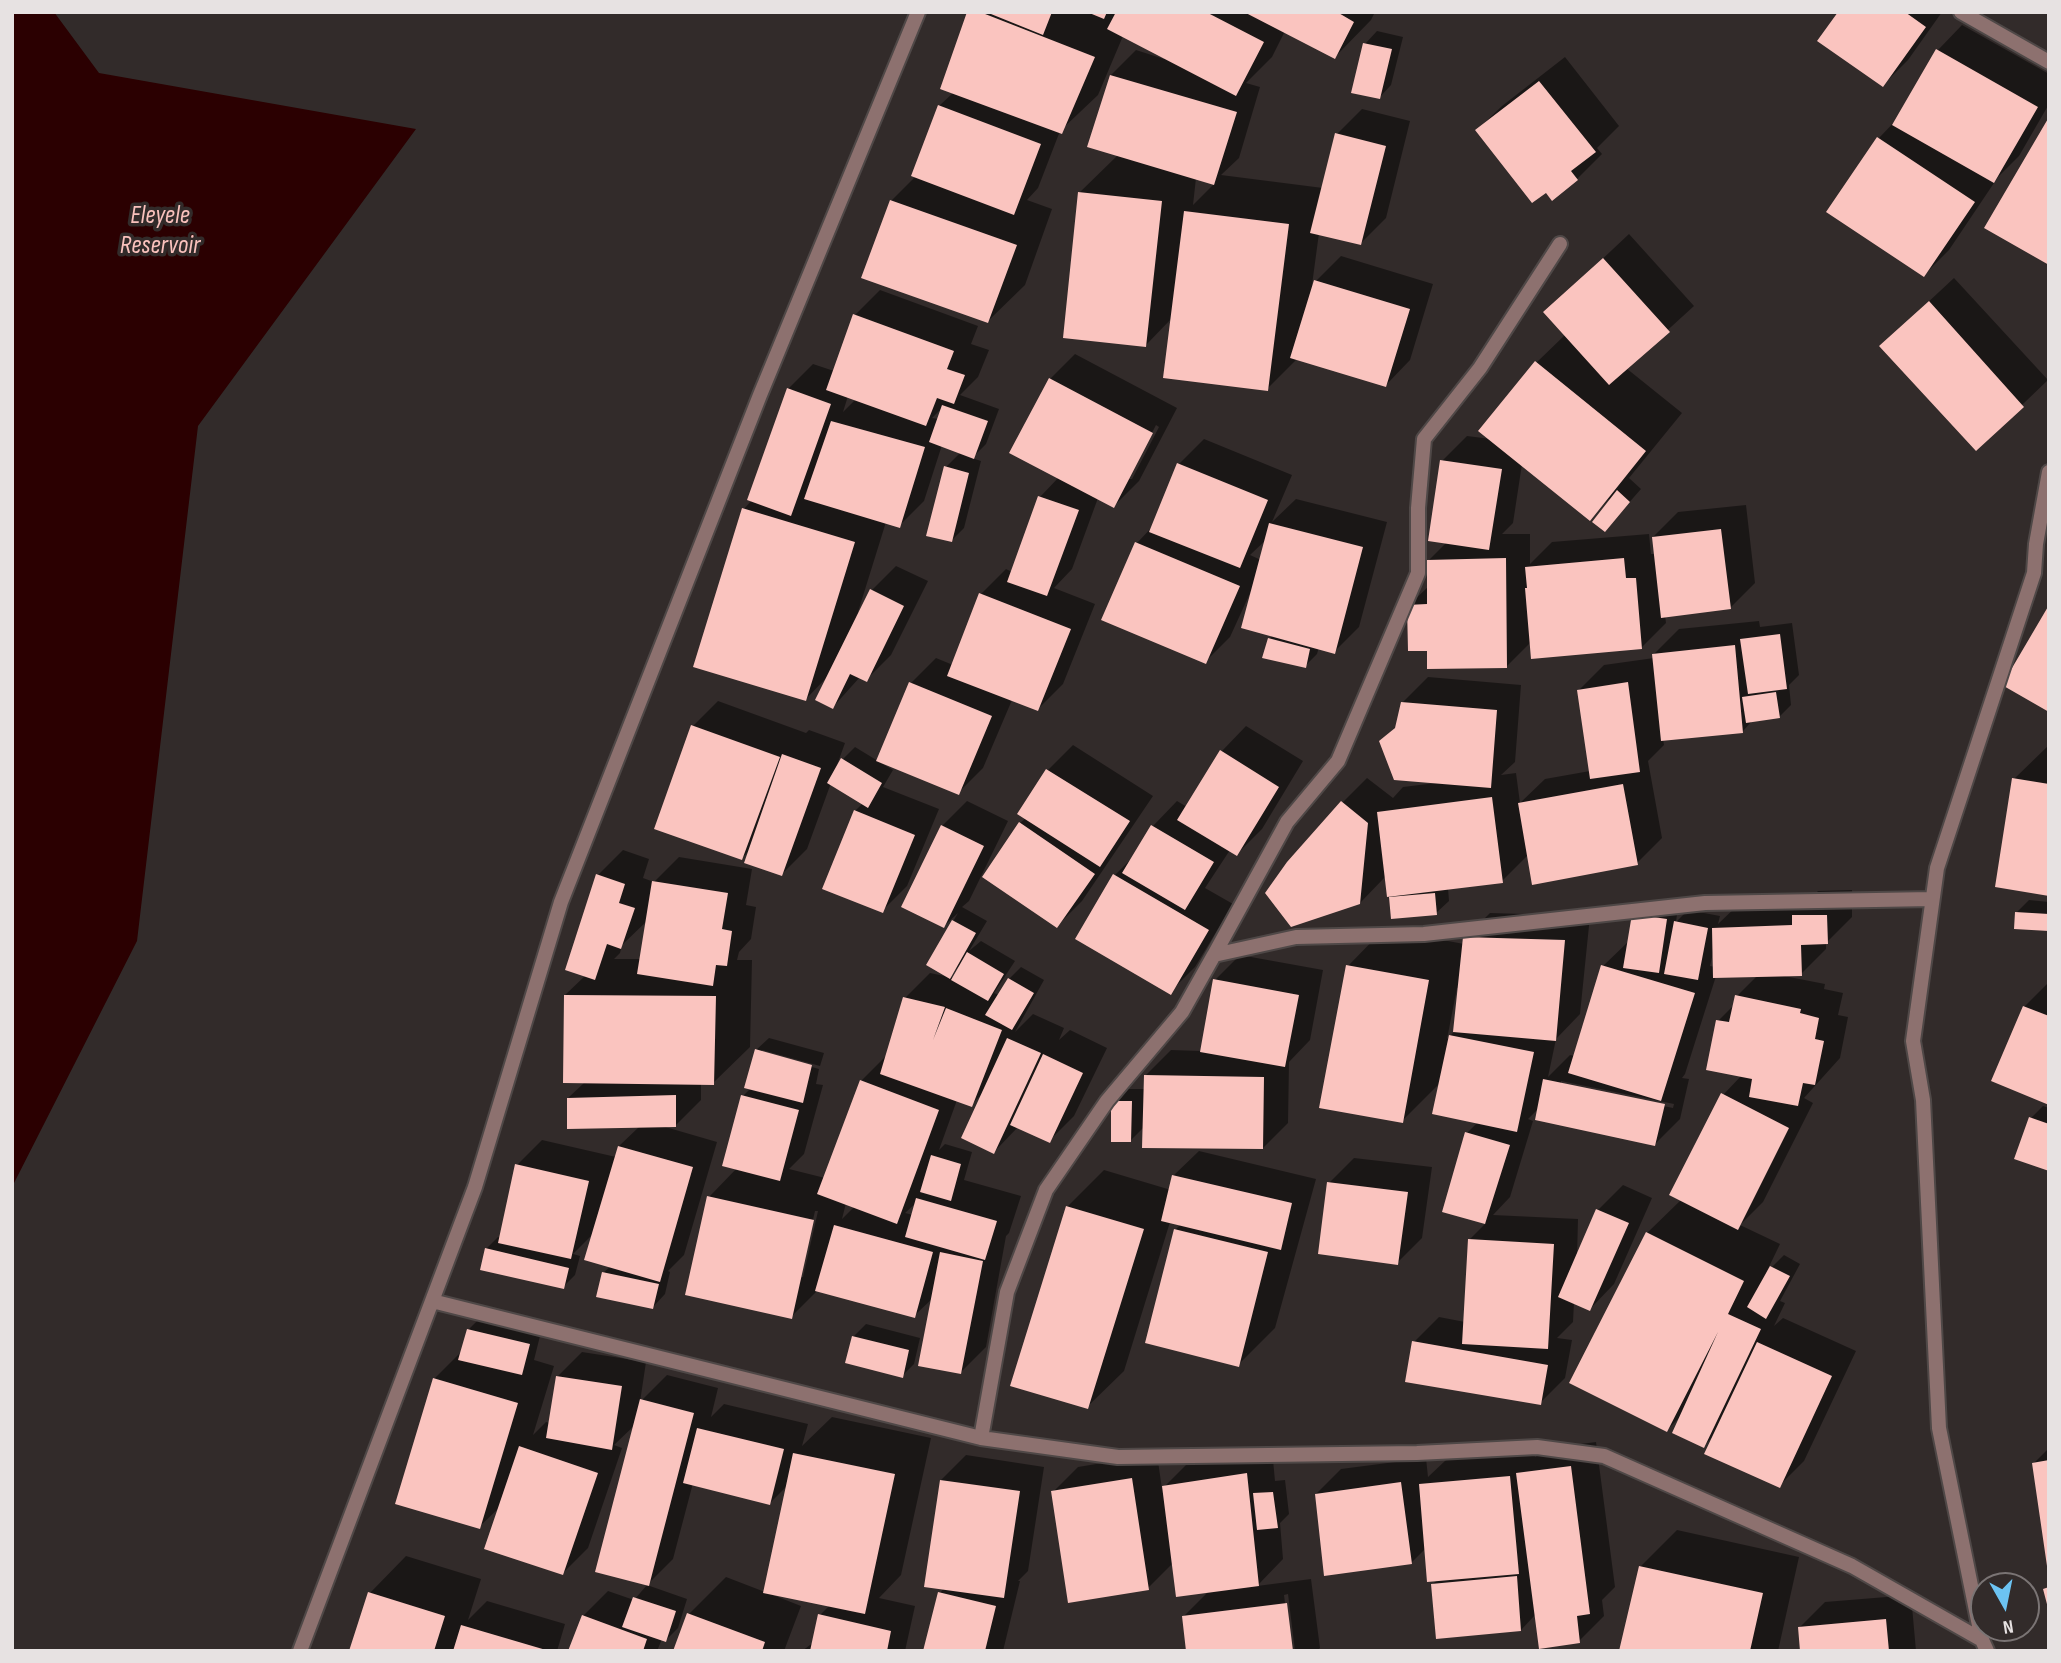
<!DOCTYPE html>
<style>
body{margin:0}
#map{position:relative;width:2061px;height:1663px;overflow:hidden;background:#322b2a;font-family:"Sofia Sans Condensed",sans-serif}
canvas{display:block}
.frame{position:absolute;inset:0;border:14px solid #e7e2e2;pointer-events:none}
.north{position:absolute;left:1970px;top:1572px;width:70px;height:70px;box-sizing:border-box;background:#322b2a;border:2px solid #7a7474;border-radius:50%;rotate:171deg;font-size:19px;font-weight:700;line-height:28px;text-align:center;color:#e7e2e2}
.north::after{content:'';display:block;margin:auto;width:24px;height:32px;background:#6cc3f2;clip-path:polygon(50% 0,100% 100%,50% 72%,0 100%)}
</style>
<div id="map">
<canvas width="2061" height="1663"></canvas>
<div class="frame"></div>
<div class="north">N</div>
</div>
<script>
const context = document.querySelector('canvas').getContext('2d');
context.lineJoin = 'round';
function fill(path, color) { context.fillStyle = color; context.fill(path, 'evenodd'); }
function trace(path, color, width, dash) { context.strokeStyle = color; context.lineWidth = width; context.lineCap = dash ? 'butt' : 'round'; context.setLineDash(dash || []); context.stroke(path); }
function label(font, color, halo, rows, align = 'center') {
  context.font = font + ' "Sofia Sans Condensed",sans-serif'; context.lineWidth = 7; context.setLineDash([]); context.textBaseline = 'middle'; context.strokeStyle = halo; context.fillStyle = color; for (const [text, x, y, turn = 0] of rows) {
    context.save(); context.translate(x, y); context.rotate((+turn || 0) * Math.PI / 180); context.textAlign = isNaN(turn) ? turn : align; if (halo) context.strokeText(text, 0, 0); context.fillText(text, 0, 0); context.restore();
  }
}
const water = new Path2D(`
 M12,12H54L99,73L416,129L198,426L137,941L12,1187Z`);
const shadow = new Path2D(`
 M969,12H1110L1116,15L1118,12H1375L1371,20L1335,57L1285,31L1272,57L1246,83L1260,87L1239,158L1221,175L1323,188L1337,134L1362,109L1410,121L1386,218L1361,243L1319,233L1312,285L1341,256L1433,284L1410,360L1386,385L1298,358L1267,389L1172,318L1146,345L1079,193L1118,155L1111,75L1136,50L1164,59L1165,57L1123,36L1098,95L1060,131L1038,188L1027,200L1052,209L1025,285L988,321L891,201L916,176L939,106L954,92ZM1196,178L1215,183L1193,205Z
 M1840,12H1942L1908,60L1883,85Z
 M1962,25L2049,74V104L2019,156L1998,177L1949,250L1924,275L1828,211L1879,138L1898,118L1938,50Z
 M1377,31L1403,37L1391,85L1379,98L1365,44Z
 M1565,57L1619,126L1597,148L1602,154L1577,179L1552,198L1477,130L1502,106Z
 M1629,234L1694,306L1626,368L1682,413L1629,478L1641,489L1605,530L1611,500L1609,499L1590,518L1522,464L1513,523L1502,534H1530V564L1552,542L1649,534L1651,554H1655L1653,537L1678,512L1746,505L1755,583L1730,608L1665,615L1666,623L1641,648L1531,642L1507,666L1429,649L1409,605L1429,586V560L1447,542L1442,461L1467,436L1491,439L1537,362L1566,334L1546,312Z
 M1954,278L2048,380L1976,449L1881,346Z
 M880,290L978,326L971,344L989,350L978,377L960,395L999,409L986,444L972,458L981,461L964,528L952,540L946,467L961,452L942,445L924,501L899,526L886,522L858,612L860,613L871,591L896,566L928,581L891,655L866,680L860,677L833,707L828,676L806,699L744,509L752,500L788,389L813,364L834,371L855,315ZM848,396L856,399L843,412ZM944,406L939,419L932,418Z
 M1075,354L1177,408L1139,481L1114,506L1098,498L1072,569L1054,588L1095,604L1063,684L1038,709L1012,700L983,768L958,793L882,761L881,763L893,770L883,787L939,809L907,886L882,911L855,811L863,803L831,783L807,849L782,874L750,850L742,858L693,726L718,701L806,733L809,730L845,743L837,765L855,747L878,761L911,683L936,658L953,665L981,594L1006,569L1012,572L1040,497L1059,477L1050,379ZM1156,425L1159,427L1132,479H1128Z
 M1204,439L1292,475L1272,522L1296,499L1387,522L1359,627L1334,652L1319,647L1317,654L1305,666L1269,639L1273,635L1251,591L1230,637L1205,662L1104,620L1137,543L1153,526L1179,464ZM1267,539L1261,560L1250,555Z
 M1759,621L1760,627L1792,623L1799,675L1789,685L1791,705L1779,717L1753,720L1743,731L1663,739L1664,745L1648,761L1662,838L1637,863L1529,854L1502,881L1448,888L1449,901L1436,913L1391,898L1395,894L1386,876L1360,903L1342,803L1367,778L1393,798L1403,787L1436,783L1381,741L1398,725L1403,702L1428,677L1521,685L1515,762L1501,775L1516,773L1520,803L1545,779L1590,771L1579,690L1604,665L1654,658V654L1679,629Z
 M1246,726L1303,761L1262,829L1237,854L1230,850L1205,888L1233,904L1195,967L1170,992L1115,875L1135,855L1153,826L1177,801L1187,807L1222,751Z
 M1073,745L1153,796L1082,901L1057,926L1020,823L1026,818L1019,814L1048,770Z
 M2049,745V894L2014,779Z
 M967,801L1008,821L969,901L962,907L987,921L969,951L981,941L1015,961L994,993L999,995L1009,979L1021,967L1044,980L1015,1032L1033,1014L1064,1028L1059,1040L1070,1030L1107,1048L1074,1116L1049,1141L1018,1127L994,1152L982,1094L971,1105L957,1100L939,1150L945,1144L972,1152L964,1180L1021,1196L1009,1233L1006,1236L986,1347L961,1372L934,1297L914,1316L818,1290L791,1317L709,1197L737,1168L743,1096L751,1088L756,1050L769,1038L824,1053L820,1066L762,1050V1053L819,1069L816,1084L823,1085L804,1154L789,1169L825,1178L861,1081L886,1056L905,998L930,973L954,978L959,966L949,977L928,964L958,913L944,926L903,906L942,826ZM917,1202L913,1215L905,1213ZM846,1203L855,1206L842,1219ZM815,1211H818L803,1277H800Z
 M623,850L649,859L643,878L654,882L679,857L752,869L746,905L756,907L751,939L739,952L737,960H752L750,1047L713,1083H701V1100L676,1125L662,1126L717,1142L684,1255L668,1271L670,1272L665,1294L653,1307L604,1272L611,1266L593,1234L573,1254L580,1256L575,1275L563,1287L486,1249L498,1237L501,1238L517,1165L542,1140L616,1157L619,1146L640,1126L568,1098L585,1082L565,995L586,975L598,875ZM648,920L641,959H614L620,953L622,945Z
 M1852,890V917L1826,943V949L1801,974L1784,976L1825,984L1824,989L1843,993L1838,1015L1848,1017L1840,1058L1804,1098L1813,1103L1763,1202L1740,1225L1780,1244L1766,1273L1784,1255L1800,1264L1780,1301L1785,1303L1774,1326L1783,1318L1856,1351L1804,1461L1779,1486L1715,1434L1704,1446L1681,1416L1667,1430L1647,1233L1682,1199L1723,1095L1742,1075L1718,1021L1735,1004L1737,996L1758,975L1716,976L1685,1074L1682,1078L1689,1079L1680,1119L1655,1144L1539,1108L1528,1119L1533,1121L1510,1197L1493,1215L1578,1219L1577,1258L1598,1210L1623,1185L1652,1198L1614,1284L1590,1309L1574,1302L1573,1322L1557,1338L1572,1340L1565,1378L1540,1403L1414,1342L1439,1317L1465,1322L1469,1240L1486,1223L1444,1211L1467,1133L1478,1122L1440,1083L1402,1121L1348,966L1384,929L1464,944L1465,938L1490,913L1590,916L1580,1014L1556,1039L1548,1077L1570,1055L1575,1056L1603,966L1629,941L1634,915L1646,902L1678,907L1676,922L1688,910L1720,916L1718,924L1739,904L1808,901L1818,891ZM1713,953L1715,967L1710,966ZM1457,988H1460L1455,1031L1447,1039ZM1561,1081L1674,1104L1673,1108L1561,1085Z
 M2029,900L2049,902V930L2017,912Z
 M1240,955L1323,970L1310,1040L1289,1062L1288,1123L1263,1148L1145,1126L1131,1140L1113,1101L1125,1089H1145L1146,1075L1171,1050L1201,1051L1215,980Z
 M2049,982V1103L2024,1007Z
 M2043,1106L2049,1108V1169L2031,1118Z
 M1199,1151L1316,1179L1275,1328L1238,1365L1176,1229L1181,1224L1170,1222L1124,1371L1087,1407L1067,1207L1104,1170L1171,1190L1174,1175Z
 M1354,1158L1432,1167L1422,1238L1397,1263L1329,1183Z
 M480,1318L541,1332L534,1360L554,1366L533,1435L546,1422L550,1423L557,1377L582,1352L646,1362L640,1402L667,1375L718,1388L711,1417L724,1404L808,1424L802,1446L832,1417L931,1438L901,1575L879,1598L915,1606L905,1651H802L814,1642L820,1615L830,1605L774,1593L773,1595L801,1606L784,1651H675L689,1614L726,1577L765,1592L789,1484L770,1503L693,1483L673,1559L648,1584L636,1424L614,1445L622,1448L588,1548L563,1573L501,1506L479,1527L434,1379L463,1350L468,1330Z
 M866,1324L920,1338L914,1364L902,1376L853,1337Z
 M1596,1442L1615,1587L1602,1600L1604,1616L1579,1641L1536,1614L1521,1630L1433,1584L1438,1579L1426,1548L1411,1563L1316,1494L1341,1469L1426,1458L1428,1477L1446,1460L1535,1452V1457L1543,1449Z
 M2049,1448V1564L2034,1463Z
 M1272,1449L1275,1481L1285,1480L1289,1514L1280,1523L1283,1559L1257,1586L1311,1579L1320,1648L1317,1651H1295L1288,1594L1284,1595L1291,1651L1184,1616L1209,1591L1173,1563L1148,1588L1053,1492L1078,1467L1157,1454L1162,1489L1189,1462Z
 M966,1455L1044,1467L1028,1571L1018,1581H1020L1003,1651H925L940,1593L944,1588L941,1480Z
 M1677,1530L1799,1557L1778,1651H1621L1640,1567Z
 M406,1556L481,1579L468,1620L487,1601L565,1624L557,1651H351L370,1593Z
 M647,1585L687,1599L678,1628L666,1640L662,1639L657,1651H570L583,1616L608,1591L634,1600Z
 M1911,1595L1916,1651H1802L1800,1627L1825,1602Z
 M1616,1649V1651H1573Z`);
const building = new Path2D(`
 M967,12H980L1095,57L1062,134L940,89Z
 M986,12H1052L1043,35Z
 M1087,12H1107L1104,19Z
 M1116,12H1206L1264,42L1236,96L1107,29Z
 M1244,12H1337L1354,22L1335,59Z
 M1838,12H1905L1926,27L1883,87L1817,41Z
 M1363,43L1392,49L1380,99L1351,93Z
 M1936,49L2038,107L1994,183L1892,125Z
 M1110,75L1237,112L1214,185L1087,147Z
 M1539,81L1596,152L1571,171L1578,180L1552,201L1546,193L1532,203L1475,130Z
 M938,105L1041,144L1014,215L911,176Z
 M2049,117V265L1984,228Z
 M1335,133L1386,146L1361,245L1310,233Z
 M1877,137L1975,202L1924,277L1826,212Z
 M1078,192L1162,201L1146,347L1063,338Z
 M890,200L1017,245L988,323L861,278Z
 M1184,211L1289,224L1268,391L1163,378Z
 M1603,258L1670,332L1609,385L1543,312Z
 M1314,280L1410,309L1386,387L1290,358Z
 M1929,301L2024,407L1976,451L1879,346Z
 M853,314L954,351L947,369L965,375L954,404L937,398L926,426L826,390Z
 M1535,361L1646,451L1590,521L1478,431Z
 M1049,378L1153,433L1114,508L1009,453Z
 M787,388L831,404L791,516L747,500Z
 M942,405L988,421L974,459L929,442Z
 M831,421L925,447L900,528L804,499Z
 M1440,460L1502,469L1489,550L1428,541Z
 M1177,463L1268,500L1240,568L1149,532Z
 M944,466L969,473L952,542L926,536Z
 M1617,490L1630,502L1605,532L1592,522Z
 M1038,496L1079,510L1047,596L1007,582Z
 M742,508L855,542L806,701L693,667Z
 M1269,523L1363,547L1335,654L1241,628Z
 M1721,529L1731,609L1661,618L1652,537Z
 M1135,542L1240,586L1206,664L1101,620Z
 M1506,558L1507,668L1427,669V651H1408L1407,605L1427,604V560Z
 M1624,558L1626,578H1636L1642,649L1531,659L1525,588H1527L1525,567Z
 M870,589L904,606L867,682L850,674L833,709L815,700Z
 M979,593L1071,629L1038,711L947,676Z
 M2049,605V712L2002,685Z
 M1780,634L1787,689L1748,694L1740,639Z
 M1268,638L1310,649L1306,668L1262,658Z
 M1735,645L1743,733L1661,741L1652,654Z
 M909,682L992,716L959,795L876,761Z
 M1628,682L1640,772L1590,779L1577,690Z
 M1776,692L1780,718L1746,723L1742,697Z
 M1401,702L1497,710L1491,788L1394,780L1379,741L1395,728Z
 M691,725L780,757L742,860L654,829Z
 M1220,750L1279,787L1237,856L1177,820Z
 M782,754L821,768L782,876L744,863Z
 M841,758L882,783L868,808L827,783Z
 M1046,769L1130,821L1100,867L1017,814Z
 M2012,778L2049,784V896L1995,887Z
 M1623,784L1638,865L1532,885L1518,803Z
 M1492,797L1503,883L1387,897L1377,812Z
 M1341,801L1368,823L1360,904L1291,927L1265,893L1287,862Z
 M854,810L915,835L883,913L822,889Z
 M1019,822L1095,874L1057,928L982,877Z
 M941,825L984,846L944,928L901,907Z
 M1151,825L1214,862L1185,910L1122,873Z
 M596,874L625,884L619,903L635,908L621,949L607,944L595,980L565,970Z
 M1113,874L1209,930L1171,995L1075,939Z
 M652,881L728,893L722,929L732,931L727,966L716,965L713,986L637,974Z
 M1435,893L1437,915L1391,919L1389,897Z
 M2015,912L2049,914V931L2014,929Z
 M1632,914L1667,919L1659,973L1623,968Z
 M1792,915H1827L1828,944L1801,945L1802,976L1713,978L1712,928L1792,925Z
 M952,920L976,933L950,979L926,965Z
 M1674,921L1708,928L1698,980L1664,974Z
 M1463,937L1565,940L1556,1041L1453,1032Z
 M967,952L1004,974L988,1001L951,980Z
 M1346,965L1429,980L1403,1123L1319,1108Z
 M1601,965L1695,993L1661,1101L1568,1073Z
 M1008,978L1034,993L1012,1030L985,1015Z
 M1213,979L1299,995L1285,1067L1200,1052Z
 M564,995L716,996L714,1085L563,1083Z
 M1735,995L1801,1009L1800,1013L1819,1018L1815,1039L1824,1041L1815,1085L1803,1083L1798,1106L1749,1097L1752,1079L1706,1070L1716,1020L1729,1022Z
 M903,997L945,1007L933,1040L946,1008L1002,1030L972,1107L880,1074Z
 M2023,1006L2049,1016V1105L1991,1081Z
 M1449,1035L1534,1052L1517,1132L1432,1114Z
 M1007,1038L1041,1053L994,1154L961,1138Z
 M755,1049L812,1065L803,1103L744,1088Z
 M1043,1054L1083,1073L1050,1143L1010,1125Z
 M1144,1075L1264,1077L1263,1149L1142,1148Z
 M1543,1079L1665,1104L1655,1146L1535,1120Z
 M860,1080L939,1110L897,1224L817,1194Z
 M1721,1093L1789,1128L1738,1230L1669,1195Z
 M676,1095V1127L567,1129V1098Z
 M741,1095L799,1110L780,1181L722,1166Z
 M1111,1101H1132L1131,1142H1111Z
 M2029,1117L2049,1124V1171L2014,1159Z
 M1465,1132L1510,1145L1485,1224L1442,1212Z
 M618,1146L693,1167L660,1282L584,1260Z
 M931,1155L961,1164L951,1201L920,1192Z
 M515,1164L589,1181L571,1259L498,1243Z
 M1172,1175L1292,1203L1281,1250L1161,1221Z
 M1327,1182L1408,1192L1398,1265L1318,1254Z
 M707,1196L814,1220L792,1319L685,1295Z
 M916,1198L997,1221L985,1260L905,1237Z
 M1066,1206L1144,1229L1088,1409L1010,1386Z
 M1596,1209L1629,1223L1590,1311L1558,1297Z
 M834,1225L933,1252L915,1318L815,1291Z
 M1174,1229L1268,1252L1239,1367L1145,1343Z
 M1646,1232L1744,1281L1728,1314L1761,1329L1704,1448L1672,1433L1718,1332L1667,1432L1569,1383Z
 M1468,1239L1554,1244L1548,1349L1462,1344Z
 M485,1248L569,1268L564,1289L480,1270Z
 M940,1252L983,1261L961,1374L918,1366Z
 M1770,1266L1790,1276L1766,1319L1747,1307Z
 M602,1272L659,1284L653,1309L596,1297Z
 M467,1329L530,1344L522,1375L458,1360Z
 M852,1336L909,1350L903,1378L845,1363Z
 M1412,1341L1548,1365L1541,1405L1405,1382Z
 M1757,1342L1832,1376L1780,1488L1704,1454Z
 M556,1376L622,1386L612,1450L546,1438Z
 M433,1378L518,1403L480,1529L395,1504Z
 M640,1399L694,1413L649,1586L595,1572Z
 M697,1428L784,1449L770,1505L683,1483Z
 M519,1446L598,1473L563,1575L484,1549Z
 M793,1453L895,1474L865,1614L763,1593Z
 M2049,1460V1566H2047L2032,1463Z
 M1571,1466L1590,1614L1577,1616L1580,1643L1539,1649L1516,1473Z
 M1247,1473L1259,1586L1176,1597L1162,1486Z
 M1510,1476L1519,1574L1427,1582L1419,1484Z
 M1132,1478L1149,1590L1068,1603L1051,1491Z
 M940,1480L1020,1491L1004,1598L924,1587Z
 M1401,1482L1412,1564L1324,1576L1315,1494Z
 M1273,1492L1278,1528L1257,1530L1253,1493Z
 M1639,1566L1763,1593L1750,1651H1619Z
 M1517,1576L1521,1631L1436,1639L1431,1584Z
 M2049,1587V1608H2048L2043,1589Z
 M368,1592L445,1616L434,1651H349Z
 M938,1592L996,1606L985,1651H923Z
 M633,1597L676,1611L666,1642L622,1627Z
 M1287,1603L1293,1651H1186L1182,1616Z
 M687,1613L765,1642L762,1651H673Z
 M818,1614L891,1631L887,1651H810Z
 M582,1615L647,1639L643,1651H568Z
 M1886,1619L1889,1651H1800L1798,1627Z
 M461,1625L546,1650V1651H453Z`);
const minor = new Path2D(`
 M1961,12L2049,62
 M1214,955L1287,822L1338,761L1418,573V508L1424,439L1480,368L1560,244
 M432,1301L981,1438L1118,1457L1417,1453L1537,1447L1604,1456L1852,1566L1982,1640
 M981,1438L1007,1292L1046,1190L1107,1101L1182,1012L1214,955L1296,937L1424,934L1705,903L1932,899
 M300,1651L475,1187L561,902L760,395L918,12
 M1987,1651L1982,1640L1939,1428L1923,1100L1913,1041L1937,868L2034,573L2036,544L2049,472`);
const waterNames = [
 ["Eleyele",160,216],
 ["Reservoir",160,246]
];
fill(water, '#2b0001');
fill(shadow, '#0007');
fill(building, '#fac4bf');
trace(minor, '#4f4847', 18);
trace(minor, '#8d716f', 14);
label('italic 26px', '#f9c1bc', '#322b2a', waterNames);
</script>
